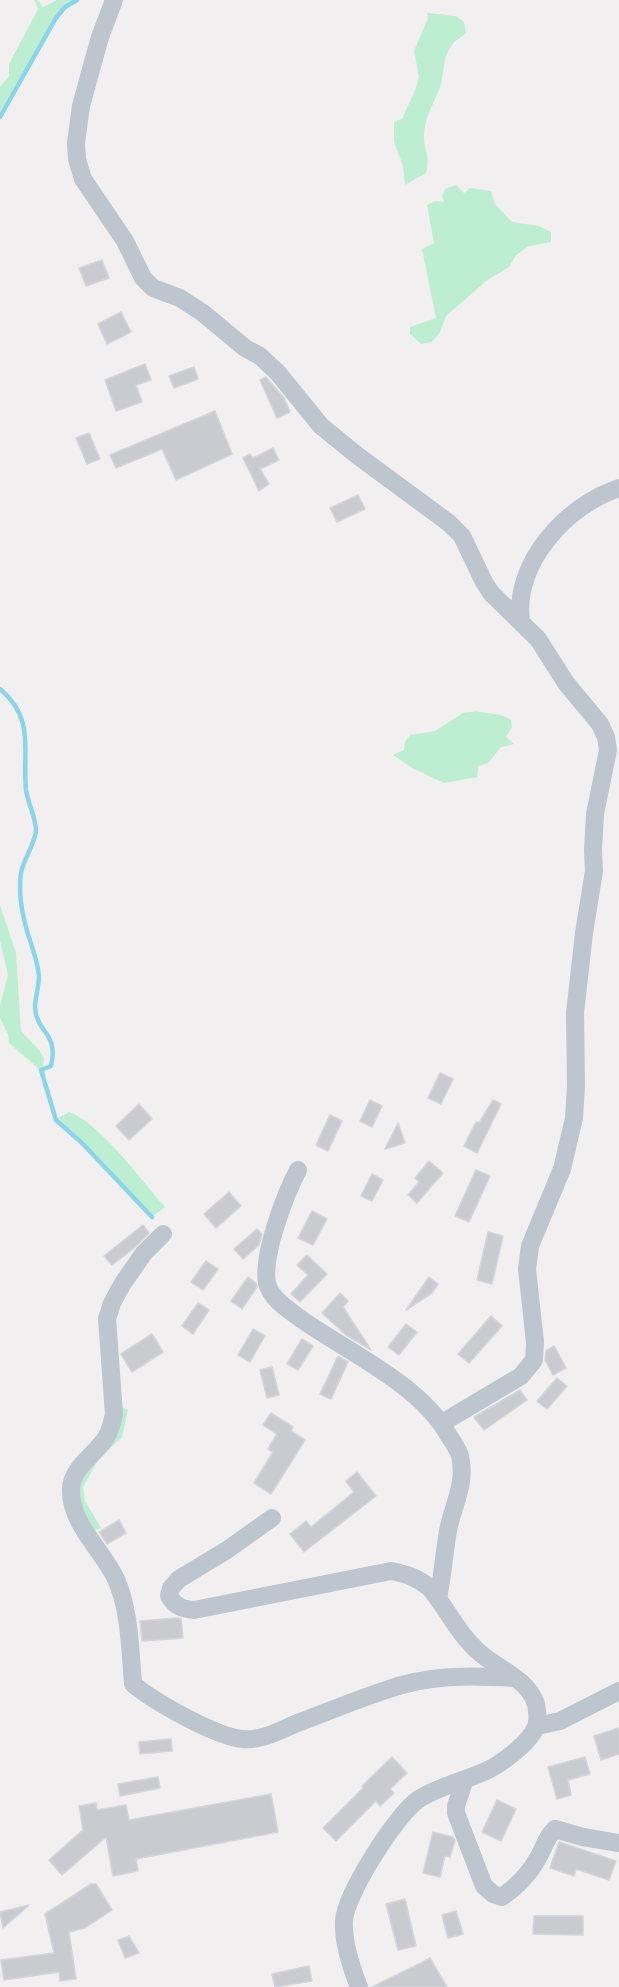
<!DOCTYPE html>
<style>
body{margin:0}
canvas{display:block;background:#f1efef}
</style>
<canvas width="619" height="1987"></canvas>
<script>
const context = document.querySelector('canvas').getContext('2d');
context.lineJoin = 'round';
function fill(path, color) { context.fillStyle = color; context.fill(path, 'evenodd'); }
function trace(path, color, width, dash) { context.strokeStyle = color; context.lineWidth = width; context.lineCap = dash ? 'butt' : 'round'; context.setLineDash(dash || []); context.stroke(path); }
const green = new Path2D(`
 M34,0H38L43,7L57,0H73L63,6L55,17L0,112V87L9,76V64L38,9Z
 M427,13L456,16L464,22L466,33C462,37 455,40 452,45C444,55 444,68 442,80C437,100 424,115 424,137C424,153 431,155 426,173L405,185L403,166L394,142V122L402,119L416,88L419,77L414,51L428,18Z
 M456,185L464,193L470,188L491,191L495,204L512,222L539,226L551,232V242L529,246L516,255L509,267L486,281L446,316L440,332L432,342L421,344L410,334V327L436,318L422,249L434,243L427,205L435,201L444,202L442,196L445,189Z
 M477,711C489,715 501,712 511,720L512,727L506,737L514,744L501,747L488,763L478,766L477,777L444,783L414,769L393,755L404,750L405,742L410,735L435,731L463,713Z
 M0,905L16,953L21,1031L39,1050L44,1058L43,1067L39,1069L9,1043L8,1034L0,1018V1006L8,975L0,941Z
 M69,1112C100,1123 142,1181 165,1207L153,1216L84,1142L58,1118Z
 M120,1406L128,1410L122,1437L98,1460L83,1487L85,1501L101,1528L90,1532L82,1518L78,1477Z`);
const stream = new Path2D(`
 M0,117L56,18L65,7L77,0
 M0,689C36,719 22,751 26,790C28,803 36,819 36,830C36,842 23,860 21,873C19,887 21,906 24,919C28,939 37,955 39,976C39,987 35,997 35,1007C36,1033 59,1032 51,1066L41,1070L56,1120L82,1143L152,1217`);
const building = new Path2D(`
 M102,260L109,278L86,286L79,268Z
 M121,312L131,332L107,344L98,324Z
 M145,364L151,380L136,385L142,402L116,411L105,380Z
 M194,367L198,379L174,388L169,376Z
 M266,377L284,398L290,412L277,418L260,380Z
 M215,411L232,454L176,480L162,449L116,468L110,455Z
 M89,433L100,459L87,464L76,438Z
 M273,448L279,460L260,469L269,484L259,491L243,458L250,454L253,458Z
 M358,495L365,509L337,522L330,508Z
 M440,1073L453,1079L441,1104L428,1098Z
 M370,1100L382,1106L372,1127L360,1121Z
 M493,1100L501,1104L477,1153L464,1146L476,1122L479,1123Z
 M139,1104L152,1119L129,1140L116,1126Z
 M330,1115L342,1121L328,1151L316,1145Z
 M398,1123L405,1143L385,1149Z
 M429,1161L443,1173L417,1203L408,1195L419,1182L415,1178Z
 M476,1170L490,1176L469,1222L455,1216Z
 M372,1174L383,1180L372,1201L361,1196Z
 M229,1192L241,1206L216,1228L204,1214Z
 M312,1211L327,1219L313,1245L298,1238Z
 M143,1225L149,1233L133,1249L112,1265L104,1256Z
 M257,1229L262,1234L259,1245L243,1259L234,1249Z
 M488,1232L503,1236L492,1284L477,1280Z
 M307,1255L327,1274L300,1302L291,1294L308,1275L297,1265Z
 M206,1261L218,1269L203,1290L191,1282Z
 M248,1277L256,1283L257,1287L242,1309L231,1301Z
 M429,1277L438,1284L432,1293L406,1310Z
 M340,1293L348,1301L343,1307L371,1350L346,1335L322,1313Z
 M198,1303L209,1310L193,1334L182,1326Z
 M491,1316L502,1326L469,1363L458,1354Z
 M406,1324L417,1332L399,1355L388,1347Z
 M253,1329L265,1336L250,1362L238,1355Z
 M152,1334L163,1352L132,1372L121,1354Z
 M302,1339L313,1346L298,1370L287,1364Z
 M554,1346L566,1368L553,1375L545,1360L546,1351Z
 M338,1356L348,1362L331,1399L320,1394Z
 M272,1367L279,1395L267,1398L260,1370Z
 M557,1378L567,1386L547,1409L537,1401Z
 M520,1390L527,1400L484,1430L474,1417Z
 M271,1413L293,1427L291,1431L305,1440L271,1494L254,1483L273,1452L268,1449L277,1434L263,1425Z
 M357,1472L376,1496L304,1552L290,1534L306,1521L311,1527L354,1492L346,1481Z
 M119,1520L126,1533L107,1544L99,1532Z
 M177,1618L181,1619L183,1638L142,1641L140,1621Z
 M619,1728V1754L601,1760L594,1736Z
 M171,1739L172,1751L140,1754L139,1742Z
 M392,1757L407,1773L390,1789L394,1793L380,1806L376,1801L336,1841L323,1828L363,1788L362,1786Z
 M585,1757L590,1774L568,1780L571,1795L557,1799L548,1767Z
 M158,1777L160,1788L120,1796L118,1784Z
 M271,1794L278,1832L136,1859L138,1871L113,1876L106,1837L62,1875L49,1860L83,1830L79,1806L96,1803L97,1810L126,1805L129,1820Z
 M497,1800L516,1809L501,1841L482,1832Z
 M433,1832L453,1837L455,1841L450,1857L445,1856L440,1877L423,1873Z
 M559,1842L616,1861L609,1880L576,1869L574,1876L550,1868Z
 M91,1884H96L112,1910L85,1928L69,1932L76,1979L60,1981L59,1972L4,1980L1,1960L54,1953L45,1914Z
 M405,1899L416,1946L398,1950L386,1904Z
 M29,1905L3,1928L0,1912Z
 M456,1911L463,1934L448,1938L442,1915Z
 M534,1916H583V1935L533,1934Z
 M129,1936L139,1953L125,1958L118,1940Z
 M430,1958L447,1987H372L421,1963Z
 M309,1966L312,1981L275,1987L272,1974Z`);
const minor = new Path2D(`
 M114,0L100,37L81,106L76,143L77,159L83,179L125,241L143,278L153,288L180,298L203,313L245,348L260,356L278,373L321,426L358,456L449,523L462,536L484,582L491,593L538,639L566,683L600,724L606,737L608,750L595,814L593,850L594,871L584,933L575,1013L576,1086L574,1118L562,1169L530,1246L527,1269L535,1342L534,1360L521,1376L442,1423
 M521,621C513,563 567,505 619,488
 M298,1170C285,1195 262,1255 267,1283C270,1298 289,1310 301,1319C349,1353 420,1384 449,1436C453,1442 458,1449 460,1456C466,1482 455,1501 449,1526C444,1550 443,1575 438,1598
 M163,1234L144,1253L123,1283L112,1303L107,1319L114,1414C112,1422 111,1429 107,1436C97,1454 72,1466 71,1489C70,1524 102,1549 116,1579C130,1611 130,1649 133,1684C153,1701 216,1737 243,1739C260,1741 279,1731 295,1724C325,1713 355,1700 386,1690C427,1675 469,1675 513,1678
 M272,1518L227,1550L179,1579L171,1588L169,1596C175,1606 182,1609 194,1610L391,1571C407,1574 418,1578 430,1588C447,1609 459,1635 480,1653C498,1669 528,1679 536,1704C537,1711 539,1719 536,1726C531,1742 501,1764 486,1771C464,1781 440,1786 419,1799C397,1813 345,1895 344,1921C343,1942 351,1967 359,1987
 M537,1726L560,1721L619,1691
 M465,1779L456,1806V1813L484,1886L493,1894L502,1897C516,1887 530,1873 538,1858C544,1848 546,1837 555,1829L583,1837L619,1843`);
fill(green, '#beeed2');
trace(stream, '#8cd4ea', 4.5);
fill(building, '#c9cbd1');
trace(building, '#d3d5da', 1.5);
trace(minor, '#bdc6ce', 18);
</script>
